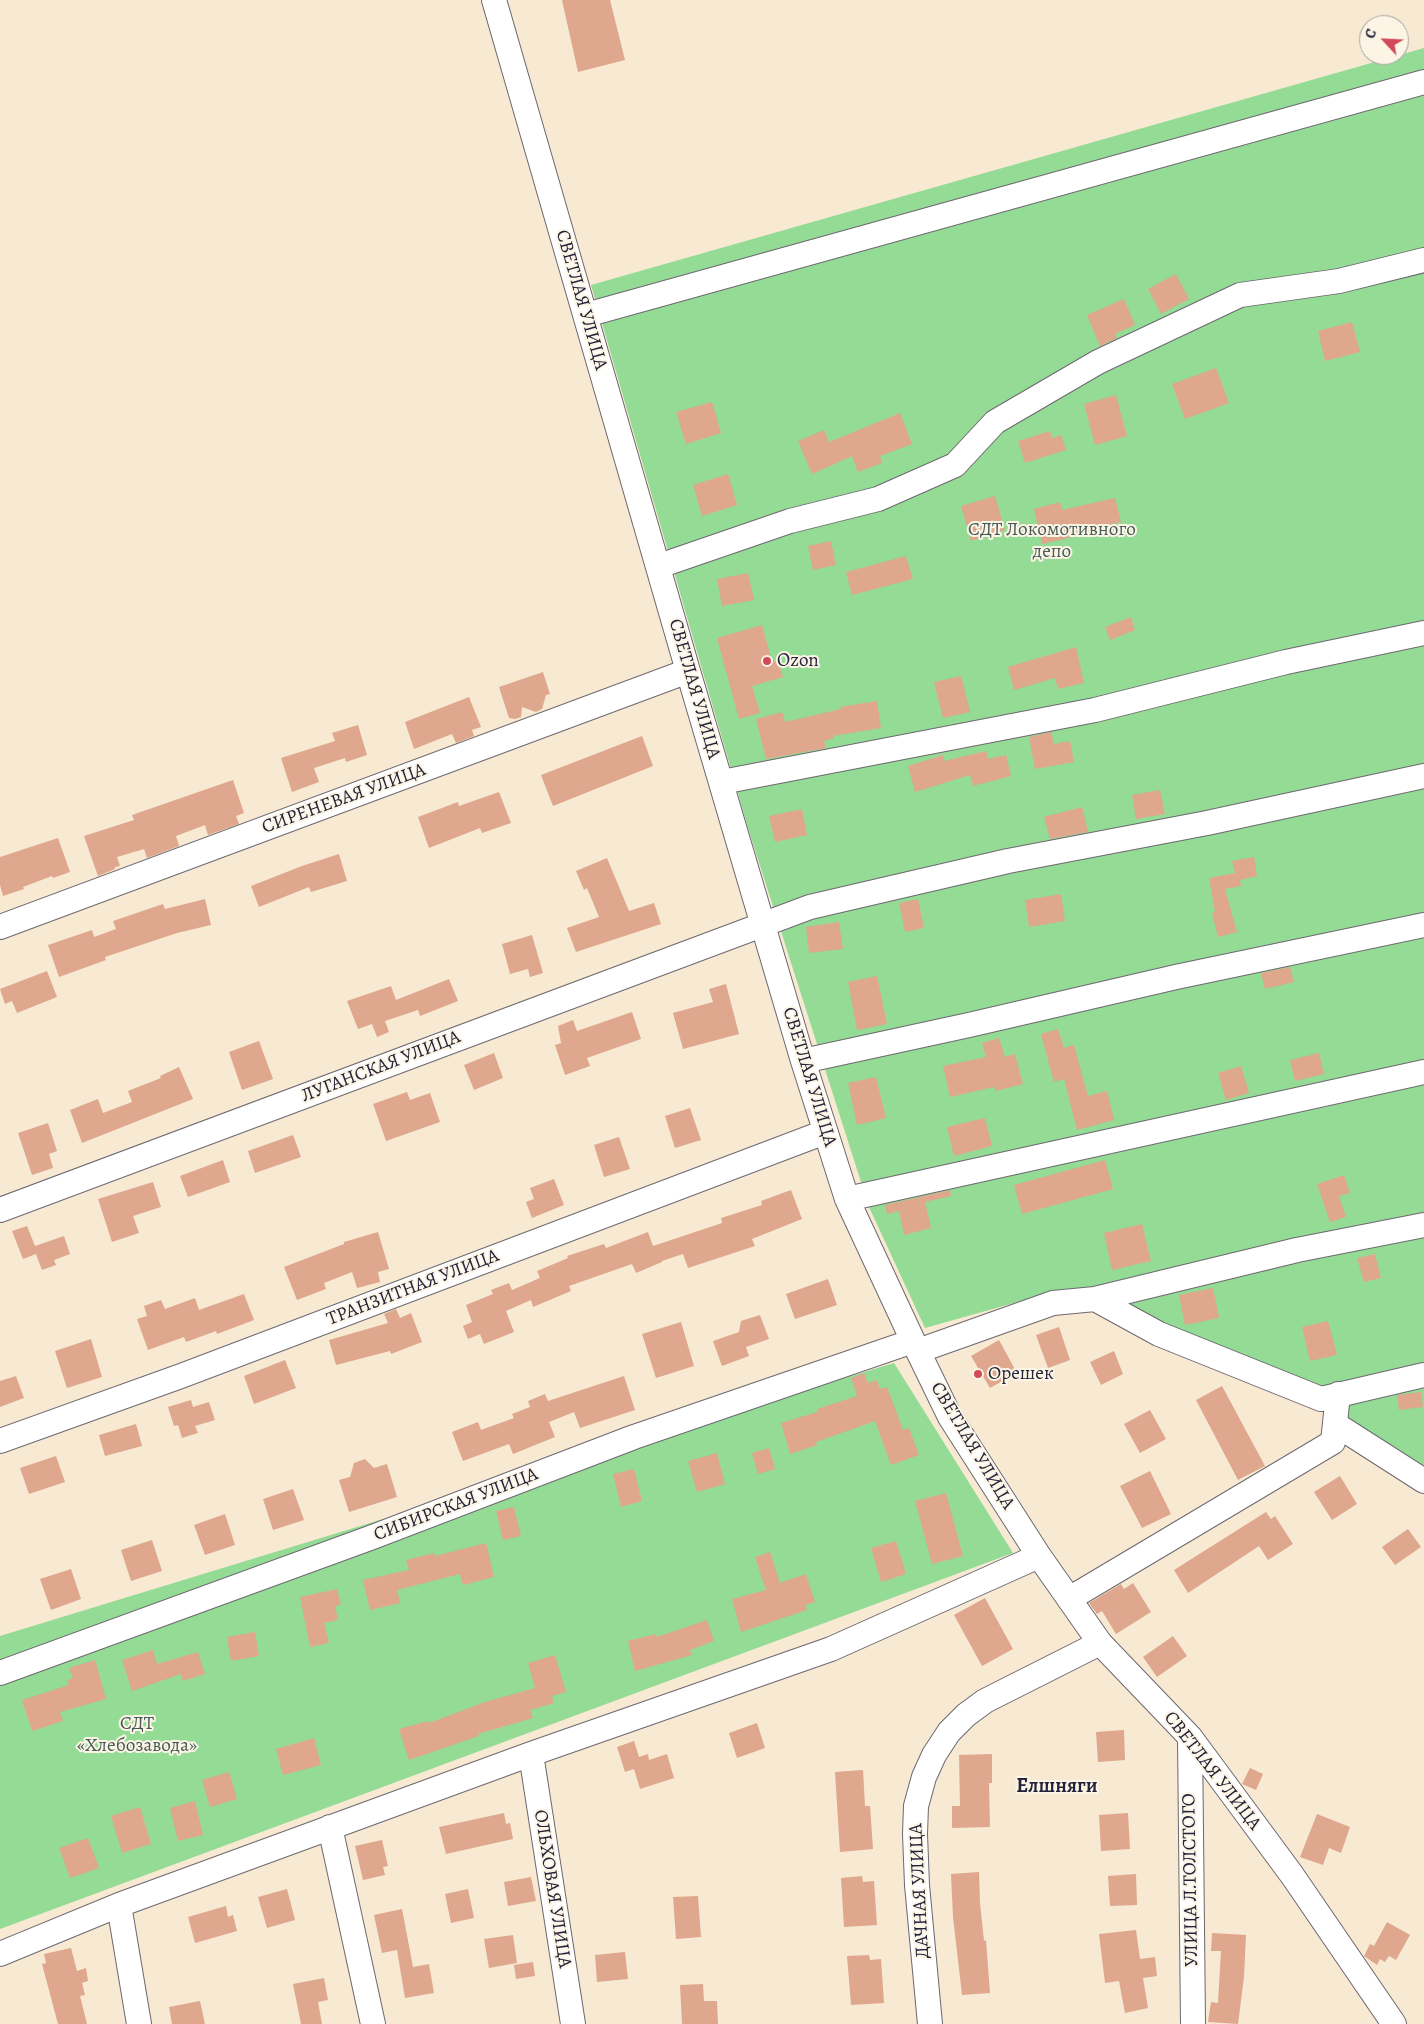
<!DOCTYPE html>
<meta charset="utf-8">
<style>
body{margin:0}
#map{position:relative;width:1424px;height:2024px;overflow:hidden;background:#f7e9d2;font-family:Alegreya,serif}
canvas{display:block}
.north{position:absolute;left:1359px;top:15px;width:50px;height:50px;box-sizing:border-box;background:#fcf5e5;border:1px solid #a5a1a1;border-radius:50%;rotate:295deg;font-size:14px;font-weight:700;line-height:20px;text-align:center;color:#22223b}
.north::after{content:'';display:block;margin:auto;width:18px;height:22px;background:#d1495b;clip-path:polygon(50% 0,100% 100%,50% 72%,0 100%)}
</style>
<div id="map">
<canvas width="1424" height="2024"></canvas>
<div class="north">С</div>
</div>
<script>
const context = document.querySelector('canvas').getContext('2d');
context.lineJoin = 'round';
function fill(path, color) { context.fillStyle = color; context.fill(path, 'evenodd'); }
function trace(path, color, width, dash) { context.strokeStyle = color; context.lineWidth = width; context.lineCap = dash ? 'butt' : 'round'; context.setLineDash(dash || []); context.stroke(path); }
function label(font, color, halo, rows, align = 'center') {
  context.font = font + ' Alegreya,serif'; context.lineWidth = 4; context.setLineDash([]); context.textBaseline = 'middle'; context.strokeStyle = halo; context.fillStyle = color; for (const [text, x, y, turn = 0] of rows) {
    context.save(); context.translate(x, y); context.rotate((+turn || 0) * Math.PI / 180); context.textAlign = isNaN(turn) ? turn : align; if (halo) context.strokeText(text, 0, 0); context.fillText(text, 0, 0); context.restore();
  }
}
const green = new Path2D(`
 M1424,48V1468L1347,1419L1064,1289L925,1328L869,1207L748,828L591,285Z
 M894,1363L1013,1553L0,1929V1636Z`);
const building = new Path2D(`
 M562,0H610L625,60L578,72Z
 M1176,274L1189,299L1161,314L1148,289Z
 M1124,299L1135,325L1115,334L1117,338L1100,346L1087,315Z
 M1352,322L1360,352L1325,361L1318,331Z
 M1216,368L1229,403L1185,419L1172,384Z
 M1116,395L1127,436L1095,445L1084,404Z
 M712,402L721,433L686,444L676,412Z
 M900,413L912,444L880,456L882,463L858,472L852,456L812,474L798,441L824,430L829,442Z
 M1050,431L1052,438L1061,435L1066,450L1025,463L1018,441Z
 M728,474L737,505L702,516L693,485Z
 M995,496L1005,530L971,541L961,506Z
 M1115,498L1121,522L1108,525L1110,532L1096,535L1095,529L1068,535L1069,538L1042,544L1034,509L1060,502L1062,510Z
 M831,541L836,565L813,570L808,546Z
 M906,556L913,579L852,595L846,572Z
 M748,573L754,600L722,606L717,579Z
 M1131,617L1135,630L1110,640L1105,627Z
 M762,625L772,662L778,660L783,677L752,686L760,713L739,719L717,638Z
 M1076,647L1084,683L1058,689L1055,678L1014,690L1008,667Z
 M543,672L550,694L546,695L542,709L536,712L522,707L521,717L515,719L509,718L499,687Z
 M961,676L970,712L943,718L934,682Z
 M469,697L481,727L472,730L474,736L456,743L452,734L414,749L405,722Z
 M877,701L881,728L833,736L834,738L824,741L826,748L766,759L756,719L782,712L785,722L841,709L840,707Z
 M358,725L367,755L346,762L345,758L314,768L319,782L292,792L281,758L335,741L332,733Z
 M1051,732L1054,744L1070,741L1074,762L1035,769L1029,737Z
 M642,736L653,766L553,806L541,775Z
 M986,751L988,759L1006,755L1011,776L973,786L970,775L915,792L908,766L943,755L944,761Z
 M233,780L244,813L236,816L239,824L208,835L205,825L176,836L179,846L147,858L144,849L117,857L120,866L115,867V869L98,876L84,836L134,820L132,815Z
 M1160,790L1165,814L1136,819L1132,795Z
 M499,792L511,823L482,833L480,828L429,848L418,817L458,802L459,806Z
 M1082,807L1088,832L1050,839L1044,817Z
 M802,809L807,835L775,842L769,816Z
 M58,838L70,872L53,878L52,876L23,887L24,889L3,896L0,885V857Z
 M339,854L347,881L311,892L309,887L259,907L251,886L302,866Z
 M1254,857L1257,876L1240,880L1241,886L1225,889L1237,932L1218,937L1212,913L1215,912L1209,878L1235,873L1232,861Z
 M607,858L629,911L654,903L661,924L576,952L567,928L599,917L587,888L584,890L576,871Z
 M1061,894L1065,921L1029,927L1025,900Z
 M205,899L211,925L177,933L105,957L106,960L59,977L48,945L92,930L94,937L116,929L113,921L163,904L165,909Z
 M918,899L924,928L905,932L899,903Z
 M839,922L843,949L809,953L806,927Z
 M532,935L543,973L530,977L528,969L510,974L502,944Z
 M1290,967L1294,982L1265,989L1261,973Z
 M47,971L57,997L17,1013L12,1001L5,1004L0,989Z
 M877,976L887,1024L857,1030L848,982Z
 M449,979L458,1001L420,1016L418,1010L385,1021L389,1032L377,1037L372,1024L358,1029L347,1001L391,986L396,1000Z
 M726,984L739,1034L683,1049L673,1013L713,1002L709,989Z
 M632,1012L641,1039L587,1058L590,1066L565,1075L555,1045L561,1043L558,1026L573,1020L577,1031Z
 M1058,1029L1064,1048L1074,1045L1088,1096L1107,1091L1114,1120L1077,1130L1064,1079L1054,1082L1041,1034Z
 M999,1038L1005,1057L1015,1054L1023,1084L996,1091L994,1087L950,1097L943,1066L986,1057L982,1043Z
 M259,1041L273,1079L242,1090L229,1052Z
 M494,1053L503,1078L474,1090L464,1065Z
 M1319,1053L1324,1074L1295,1081L1290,1060Z
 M1241,1066L1249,1093L1226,1100L1218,1073Z
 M179,1067L193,1099L82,1143L70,1110L98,1099L103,1113L132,1102L128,1091L161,1078L160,1076Z
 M876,1077L886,1118L857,1125L848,1083Z
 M407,1092L410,1100L430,1093L440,1122L386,1141L373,1104Z
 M690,1108L701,1140L675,1148L665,1116Z
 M985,1118L992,1146L954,1156L947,1127Z
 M48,1123L57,1151L49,1154L53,1168L32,1175L18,1133Z
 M293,1135L301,1157L255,1173L248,1151Z
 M619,1137L630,1169L604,1177L594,1145Z
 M223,1160L230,1182L188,1197L180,1176Z
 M1105,1160L1113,1189L1022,1214L1014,1185Z
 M1344,1175L1350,1193L1339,1196L1346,1217L1330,1222L1317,1184Z
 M554,1179L564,1205L532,1218L526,1202L534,1199L530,1188Z
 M153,1182L161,1207L133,1216L139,1233L112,1242L98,1199Z
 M791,1190L802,1219L752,1239L755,1246L688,1268L683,1254L662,1261V1262L636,1273L632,1264L569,1286L571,1291L533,1307L531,1300L506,1311L514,1332L484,1344L480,1334L468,1339L463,1326L472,1322L466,1305L493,1294L491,1290L509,1283L512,1290L540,1278L537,1271L568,1258L567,1256L604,1244L606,1248L648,1232L653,1246L722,1223L721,1218L762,1205L761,1201Z
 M950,1190L951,1196L925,1202L931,1228L904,1235L899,1211L887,1214L885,1205Z
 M1142,1224L1151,1261L1112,1270L1104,1233Z
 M27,1226L35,1246L64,1236L70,1254L54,1260L56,1265L42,1270L36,1254L23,1259L12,1231Z
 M378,1232L389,1269L378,1272L380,1282L357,1288L352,1272L324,1283L326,1289L297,1300L284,1267L344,1244V1242Z
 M1375,1254L1381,1278L1364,1282L1357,1258Z
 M828,1279L837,1305L795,1319L786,1294Z
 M1213,1288L1219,1318L1185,1325L1179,1295Z
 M244,1294L254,1320L217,1334L216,1331L186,1342L184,1337L148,1350L137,1319L147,1316L144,1306L161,1300L165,1309L195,1298L199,1310Z
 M396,1309L400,1318L411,1313L422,1342L391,1354L390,1351L336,1365L329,1340L388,1323L384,1314Z
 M760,1315L769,1339L746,1347L749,1356L722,1366L713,1341L739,1332L741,1321Z
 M1328,1321L1337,1355L1310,1361L1302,1327Z
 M681,1322L694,1366L656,1378L642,1334Z
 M1059,1327L1070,1360L1048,1368L1036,1335Z
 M91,1339L102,1377L67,1388L55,1351Z
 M999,1340L1017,1373L990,1388L971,1356Z
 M1114,1351L1123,1374L1101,1385L1090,1362Z
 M285,1360L296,1388L254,1404L244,1376Z
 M864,1373L868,1383L877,1380L880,1389L887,1387L903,1430L909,1428L919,1455L891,1465L875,1421L816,1442L817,1445L790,1454L781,1423L817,1412V1409L857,1396L851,1378Z
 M16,1376L24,1398L0,1407V1381Z
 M624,1376L635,1410L580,1428L574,1412L549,1422L555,1437L513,1454L509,1444L463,1461L452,1432L478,1422L481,1430L514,1418L512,1414L530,1407L528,1401L545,1394L548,1401Z
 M1222,1386L1265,1466L1238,1480L1196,1400Z
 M1421,1392L1423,1407L1399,1410L1397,1395Z
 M191,1400L193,1407L209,1402L215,1420L195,1426L198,1433L182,1438L178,1425L174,1426L168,1407Z
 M1150,1410L1166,1439L1140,1453L1124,1424Z
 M136,1424L142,1446L105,1456L99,1435Z
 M769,1448L775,1469L758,1474L752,1453Z
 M717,1453L725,1484L697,1492L688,1461Z
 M56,1456L65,1482L29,1494L20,1468Z
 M365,1459L374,1468L387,1464L397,1497L349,1512L339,1480L350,1477L354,1463Z
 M634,1469L642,1501L621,1507L613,1474Z
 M1150,1471L1171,1514L1142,1528L1120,1486Z
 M1340,1476L1357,1504L1332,1520L1314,1492Z
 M293,1489L304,1520L273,1530L263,1499Z
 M946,1493L963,1556L932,1564L915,1501Z
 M514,1507L521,1536L503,1540L496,1511Z
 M1266,1512L1271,1519L1275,1516L1293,1544L1268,1560L1259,1546L1188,1593L1174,1570Z
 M225,1514L235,1545L205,1555L194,1525Z
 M1408,1529L1421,1547L1395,1565L1382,1547Z
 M152,1540L162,1571L131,1581L121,1550Z
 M896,1541L906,1574L881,1582L871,1548Z
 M486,1543L494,1577L463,1585L460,1574L397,1590L400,1603L370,1610L363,1580L409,1570L406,1560L434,1553L435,1556Z
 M770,1552L780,1583L806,1574L815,1602L805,1605L807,1610L741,1632L732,1599L766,1590L755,1557Z
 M71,1569L81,1599L51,1610L40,1579Z
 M1133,1583L1151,1612L1116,1634L1102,1611L1097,1614L1089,1603L1121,1584L1124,1589Z
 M337,1589L341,1605L335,1606L338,1620L324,1623L329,1643L310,1647L300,1597Z
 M985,1598L1013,1649L982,1666L954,1615Z
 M707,1620L714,1641L690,1650L692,1655L635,1671L628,1641L656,1634L657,1637Z
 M255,1632L259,1656L231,1661L227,1637Z
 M1173,1636L1187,1656L1157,1677L1143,1657Z
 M153,1650L157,1664L198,1652L205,1674L183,1681L181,1674L132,1691L122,1660Z
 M555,1655L566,1692L552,1696L554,1703L530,1710L533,1718L478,1734L479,1736L409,1760L399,1729L428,1721L429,1723L485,1702L535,1688L528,1663Z
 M95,1660L106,1699L60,1712L63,1721L32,1731L22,1700L69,1685L67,1680L73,1678L69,1668Z
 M757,1723L765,1748L737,1758L729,1733Z
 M1124,1730L1125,1760L1098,1762L1096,1732Z
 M314,1738L321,1765L283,1775L276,1749Z
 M634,1741L639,1757L648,1754L649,1760L667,1754L674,1778L640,1789L634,1769L625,1772L617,1747Z
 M992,1754V1783H989L990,1827L952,1828V1806H960L959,1755Z
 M1250,1768L1263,1774L1256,1790L1242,1784Z
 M863,1770L865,1806H870L873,1849L840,1852L835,1772Z
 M229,1772L237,1799L210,1807L202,1780Z
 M195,1801L203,1835L178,1841L170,1808Z
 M140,1807L151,1844L122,1853L111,1816Z
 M504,1813L506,1824L510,1823L513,1839L446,1854L439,1827Z
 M1128,1813L1130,1849L1101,1851L1099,1815Z
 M1317,1814L1350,1827L1341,1853L1329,1848L1323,1865L1300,1857Z
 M88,1838L99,1868L70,1878L59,1848Z
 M382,1840L388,1866L383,1867L385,1875L363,1880L355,1846Z
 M979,1872L980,1903L984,1941L986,1940L990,1993L962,1995L953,1917L951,1874Z
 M1136,1874L1137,1905L1110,1906L1108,1876Z
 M862,1876L863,1882L874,1881L877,1925L844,1927L841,1878Z
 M531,1877L536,1901L508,1906L504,1882Z
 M287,1889L295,1920L267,1928L258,1897Z
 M468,1889L474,1918L451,1923L445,1894Z
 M698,1896L701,1937L676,1939L673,1897Z
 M226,1906L228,1917L233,1915L237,1931L195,1943L188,1917Z
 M402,1909L413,1967L429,1964L434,1993L405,1998L397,1950L382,1953L374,1915Z
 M1387,1922L1410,1935L1396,1960L1389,1956L1385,1962L1380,1959L1377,1965L1364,1956L1370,1944L1374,1946Z
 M1136,1930L1140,1959L1155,1957L1157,1976L1143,1978L1148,2008L1125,2013L1119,1981L1105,1983L1099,1934Z
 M1212,1933L1246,1935L1244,1977L1238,2024L1208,2022L1211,2002L1218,2003L1221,1951H1211Z
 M513,1935L517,1963L489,1968L484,1939Z
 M71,1948L77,1971L86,1968L88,1981L82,1983L85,1995L80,1996L87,2024H58L42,1964L46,1963L44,1954Z
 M625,1952L628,1979L597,1982L595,1955Z
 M869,1955L870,1960L881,1959L884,2003L851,2005L847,1956Z
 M533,1962L535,1976L516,1979L514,1965Z
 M324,1978L328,2000L318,2002L322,2024H301L293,1984Z
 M703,1984L704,2001H717L718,2024H682L680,1985Z
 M200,2001L205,2024H172L169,2007Z`);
const minor = new Path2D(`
 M494,0L688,671L803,1061L847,1199L913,1341L950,1417L1039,1556L1100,1643L1190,1737L1292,1875L1394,2024
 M586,315L1424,82
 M659,566L790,521L878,499L955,465L995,422L1098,362L1240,295L1339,281L1424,260
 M722,782L1095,710L1286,662L1424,633
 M0,927L688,671
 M803,1061L969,1025L1176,977L1424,925
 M847,1199L1424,1072
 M0,1210L810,907L1008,861L1207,823L1424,776
 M1095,1299L1297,1250L1424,1225
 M918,1351L1053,1303L1095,1299L1159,1334L1321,1399L1424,1375
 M1335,1424L1424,1481
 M0,1441L181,1376L825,1132
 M1069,1599L1333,1442L1338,1394
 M0,1673L370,1538L634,1437L913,1341
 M1190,1737L1193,2024
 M531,1754L573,2024
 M330,1827L373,2024
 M119,1905L139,2024
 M0,1954L119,1905L531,1754L831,1649L1039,1556
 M930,2024L917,1885L915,1834L916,1806L924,1777L934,1755L949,1732L966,1715L985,1701L1100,1643`);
const markers = [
 [767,661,5,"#d1495b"],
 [978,1374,5,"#d1495b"]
];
const streetNames = [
 ["СВЕТЛАЯ УЛИЦА",581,300,74],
 ["СВЕТЛАЯ УЛИЦА",694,689,74],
 ["СИРЕНЕВАЯ УЛИЦА",344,799,-20],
 ["ЛУГАНСКАЯ УЛИЦА",381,1067,-21],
 ["СВЕТЛАЯ УЛИЦА",809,1077,73],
 ["ТРАНЗИТНАЯ УЛИЦА",413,1288,-21],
 ["СВЕТЛАЯ УЛИЦА",972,1446,59],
 ["СИБИРСКАЯ УЛИЦА",456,1505,-21],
 ["СВЕТЛАЯ УЛИЦА",1212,1771,52],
 ["УЛИЦА Л.ТОЛСТОГО",1191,1880,-91],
 ["ОЛЬХОВАЯ УЛИЦА",552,1889,81],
 ["ДАЧНАЯ УЛИЦА",920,1891,-93]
];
const parkNames = [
 ["СДТ Локомотивного",1052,530],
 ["депо",1052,552],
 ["СДТ",137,1724],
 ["«Хлебозавода»",137,1746]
];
const poiNames = [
 ["Ozon",777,661],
 ["Орешек",988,1374]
];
const neighbourhoodNames = [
 ["Елшняги",1057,1787]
];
fill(green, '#94db95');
fill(building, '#dfa78d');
trace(minor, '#6d6870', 26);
trace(minor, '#fff', 24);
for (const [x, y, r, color] of markers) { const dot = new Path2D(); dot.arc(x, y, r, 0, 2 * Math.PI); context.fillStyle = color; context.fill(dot); trace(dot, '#fcf5e5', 2); }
label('19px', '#22223b', '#fcf5e5', streetNames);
label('19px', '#445a56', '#fcf5e5', parkNames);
label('19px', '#22223b', '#fcf5e5', poiNames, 'left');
label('bold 20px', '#22223b', '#fcf5e5', neighbourhoodNames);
</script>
